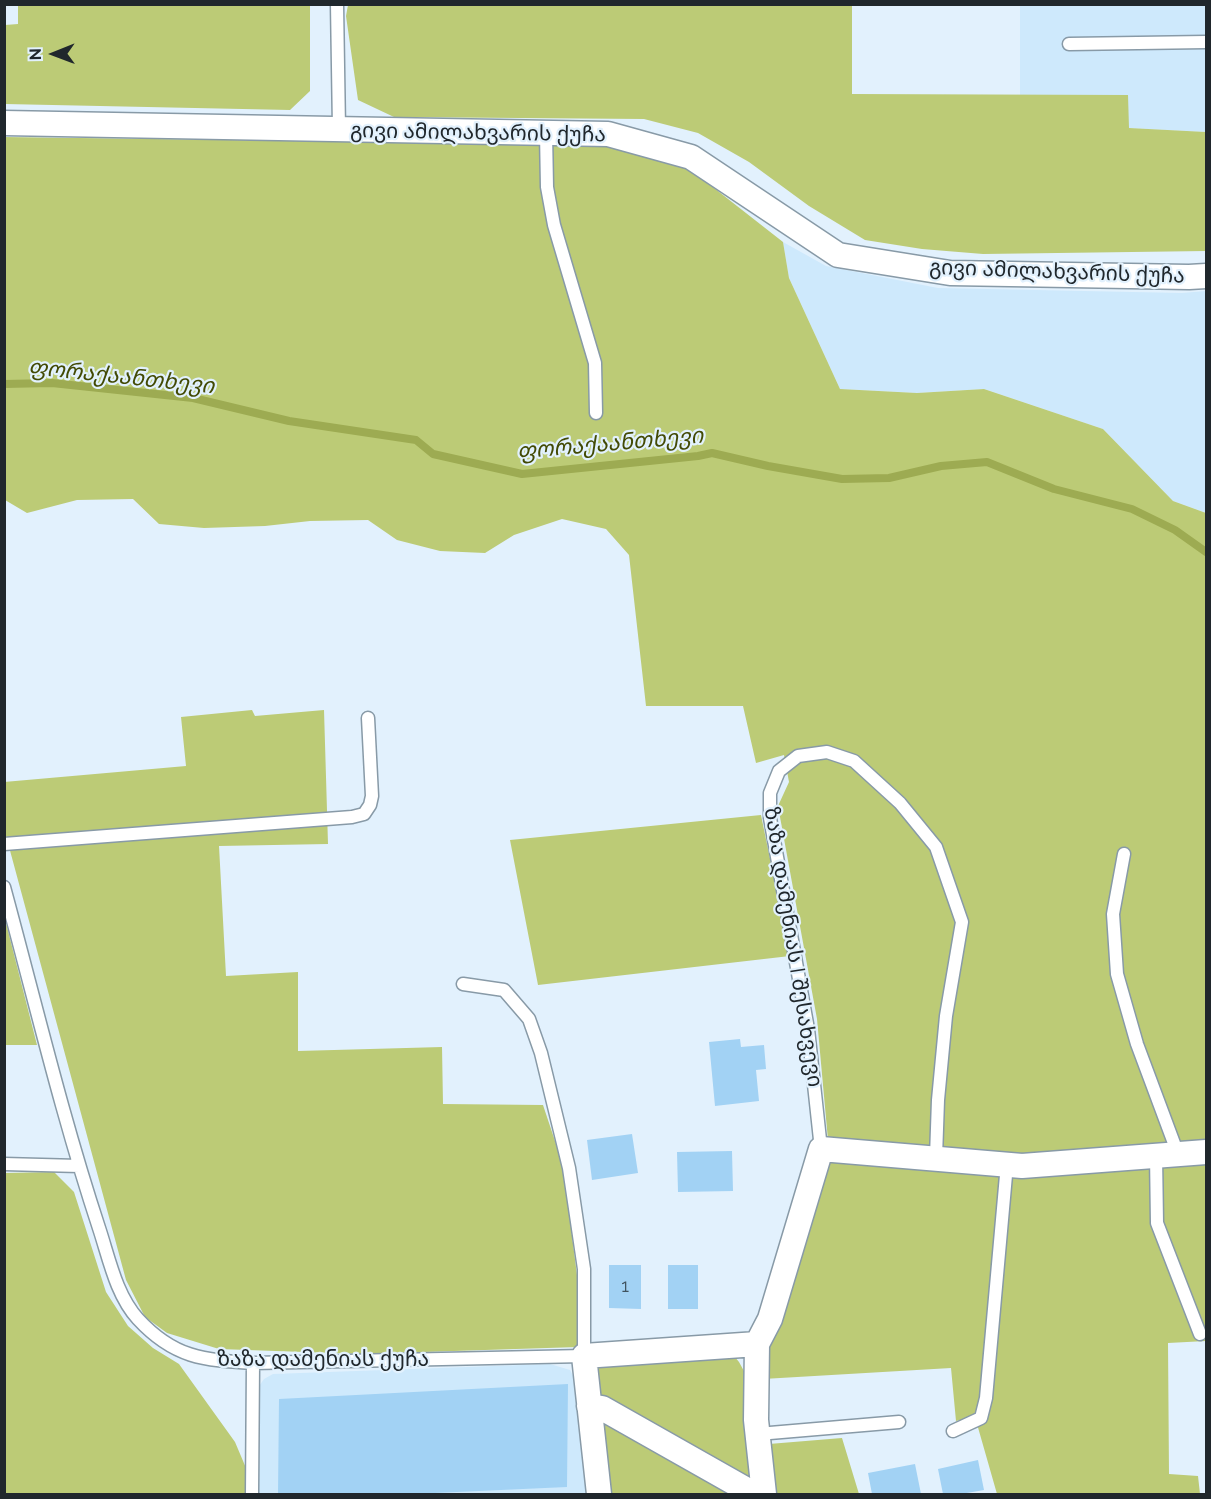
<!DOCTYPE html>
<meta charset="utf-8">
<style>
body{margin:0}
#map{position:relative;width:1211px;height:1499px;overflow:hidden;background:#e2f1fd;font-family:Raleway,sans-serif}
canvas{display:block}
.frame{position:absolute;inset:0;border:6px solid #20272c;pointer-events:none}
.north{position:absolute;left:24px;top:24px;width:60px;height:60px;-webkit-text-stroke:4px #e2f1fd;paint-order:stroke;rotate:269deg;font-size:16px;font-weight:700;line-height:24px;text-align:center;color:#20272c}
.north::after{content:'';display:block;margin:auto;width:21px;height:27px;background:#20272c;clip-path:polygon(50% 0,100% 100%,50% 72%,0 100%)}
</style>
<div id="map">
<canvas width="1211" height="1499"></canvas>
<div class="frame"></div>
<div class="north">N</div>
</div>
<script>
const context = document.querySelector('canvas').getContext('2d');
context.lineJoin = 'round';
function fill(path, color) { context.fillStyle = color; context.fill(path, 'evenodd'); }
function trace(path, color, width, dash) { context.strokeStyle = color; context.lineWidth = width; context.lineCap = dash ? 'butt' : 'round'; context.setLineDash(dash || []); context.stroke(path); }
function label(font, color, halo, rows, align = 'center') {
  context.font = font + ' Raleway,"Noto Sans Georgian",sans-serif'; context.lineWidth = 4.5; context.setLineDash([]); context.textBaseline = 'middle'; context.strokeStyle = halo; context.fillStyle = color; for (const [text, x, y, turn = 0] of rows) {
    context.save(); context.translate(x, y); context.rotate((+turn || 0) * Math.PI / 180); context.textAlign = isNaN(turn) ? turn : align; if (halo) context.strokeText(text, 0, 0); context.fillText(text, 0, 0); context.restore();
  }
}
const built = new Path2D(`
 M1020,5H1206V132L1128,128L1127,95H1020Z
 M783,242L826,266L938,288L1182,293L1206,291V513L1173,501L1103,429L984,389L917,393L840,389L789,278Z
 M550,1364L570,1370L577,1383L588,1494H256L257,1389L264,1379L273,1374Z`);
const green = new Path2D(`
 M18,5H310V91L290,110L5,104V25L18,24Z
 M348,5H852V94L1128,95L1129,128L1206,132V251L983,254L922,249L865,240L809,206L749,162L698,133L644,119L394,117L358,100L346,16Z
 M4,137L607,145L691,170L783,242L789,278L840,389L917,393L984,389L1103,429L1173,501L1206,513V1142L1020,1159L828,1140L817,1019L778,806L789,782L784,755L756,763L743,706H646L629,555L606,529L562,519L514,535L485,553L440,551L397,540L368,520L310,521L265,526L204,528L159,524L133,499L77,500L27,513L5,500Z
 M252,710L255,716L324,710L328,844L219,846L226,976L298,972V1051L442,1047L443,1104L543,1105L563,1165L577,1275L578,1347L361,1354L219,1349L167,1333L145,1317L126,1280L5,832L4,782L186,766L181,717Z
 M761,815L790,956L538,985L510,840Z
 M5,919L37,1045H5Z
 M840,1159L1206,1160V1341L1168,1343L1169,1474L1198,1476L1200,1494H997L975,1417L956,1421L951,1368L763,1379L770,1334L824,1166Z
 M54,1172L74,1192L106,1292L128,1326L153,1348L179,1364L235,1442L246,1468L245,1494H5V1173Z
 M730,1351L739,1362L745,1373L759,1494H611L602,1409L596,1376L598,1363Z
 M842,1438L859,1494H777L769,1444Z`);
const stream = new Path2D(`
 M4,384L52,383L193,398L289,421L416,440L433,454L522,474L698,456L712,453L768,466L842,479L889,478L941,466L987,462L1054,489L1132,509L1175,530L1206,552`);
const building = new Path2D(`
 M740,1039L741,1047L764,1045L766,1069L756,1070L759,1101L715,1106L709,1042Z
 M632,1134L638,1173L592,1180L587,1140Z
 M732,1151L733,1191L678,1192L677,1152Z
 M609,1265H641V1309L609,1308Z
 M668,1265H698V1309H668Z
 M568,1384L567,1487L413,1494H278L279,1399Z
 M978,1460L984,1490L961,1494H943L938,1469Z
 M915,1464L921,1494H872L868,1473Z`);
const service = new Path2D(`
 M337,4L339,129
 M1069,44L1206,42
 M546,133L547,187L554,225L595,363L596,413
 M4,844L352,817L364,814L370,805L372,796L368,718
 M1124,854L1113,914L1117,974L1137,1044L1178,1154
 M4,887C35,1001 62,1116 99,1228C109,1258 116,1295 138,1319C174,1358 203,1360 253,1363L584,1356V1269L569,1168L541,1053L529,1019L504,990L463,984
 M821,1149L808,1029L770,818V793L779,771L798,756L827,752L854,761L900,803L936,847L962,922L946,1016L938,1100L936,1157
 M1156,1155L1157,1223L1200,1334
 M4,1164L79,1166
 M953,1431L981,1418L986,1398L1007,1164
 M758,1434L899,1422
 M252,1494L253,1363`);
const minor = new Path2D(`
 M4,123L608,134L691,157L838,255L950,273L1189,277L1206,276
 M757,1344L756,1420L764,1494
 M589,1406L602,1408L754,1494
 M599,1494L584,1356L757,1344L770,1319L821,1149L1022,1166L1206,1152`);
const numberNames = [
 ["1",625,1287]
];
const streetNames = [
 ["გივი ამილახვარის ქუჩა",478,133,1],
 ["გივი ამილახვარის ქუჩა",1057,272,2],
 ["ზაზა დამენიას I შესახვევი",793,947,81],
 ["ზაზა დამენიას ქუჩა",323,1360]
];
const waterNames = [
 ["ფორაქაანთხევი",121,377,6],
 ["ფორაქაანთხევი",610,444,-5]
];
fill(built, '#cee9fc');
fill(green, '#bccb76');
trace(stream, '#9dab52', 8);
fill(building, '#a2d2f4');
trace(service, '#889aa7', 15);
trace(minor, '#889aa7', 27);
trace(service, '#fff', 12);
trace(minor, '#fff', 24);
label('18px', '#40525e', null, numberNames);
label('21px', '#20272c', '#e2f1fd', streetNames);
label('italic 22px', '#424a04', '#e2f1fd', waterNames);
</script>
